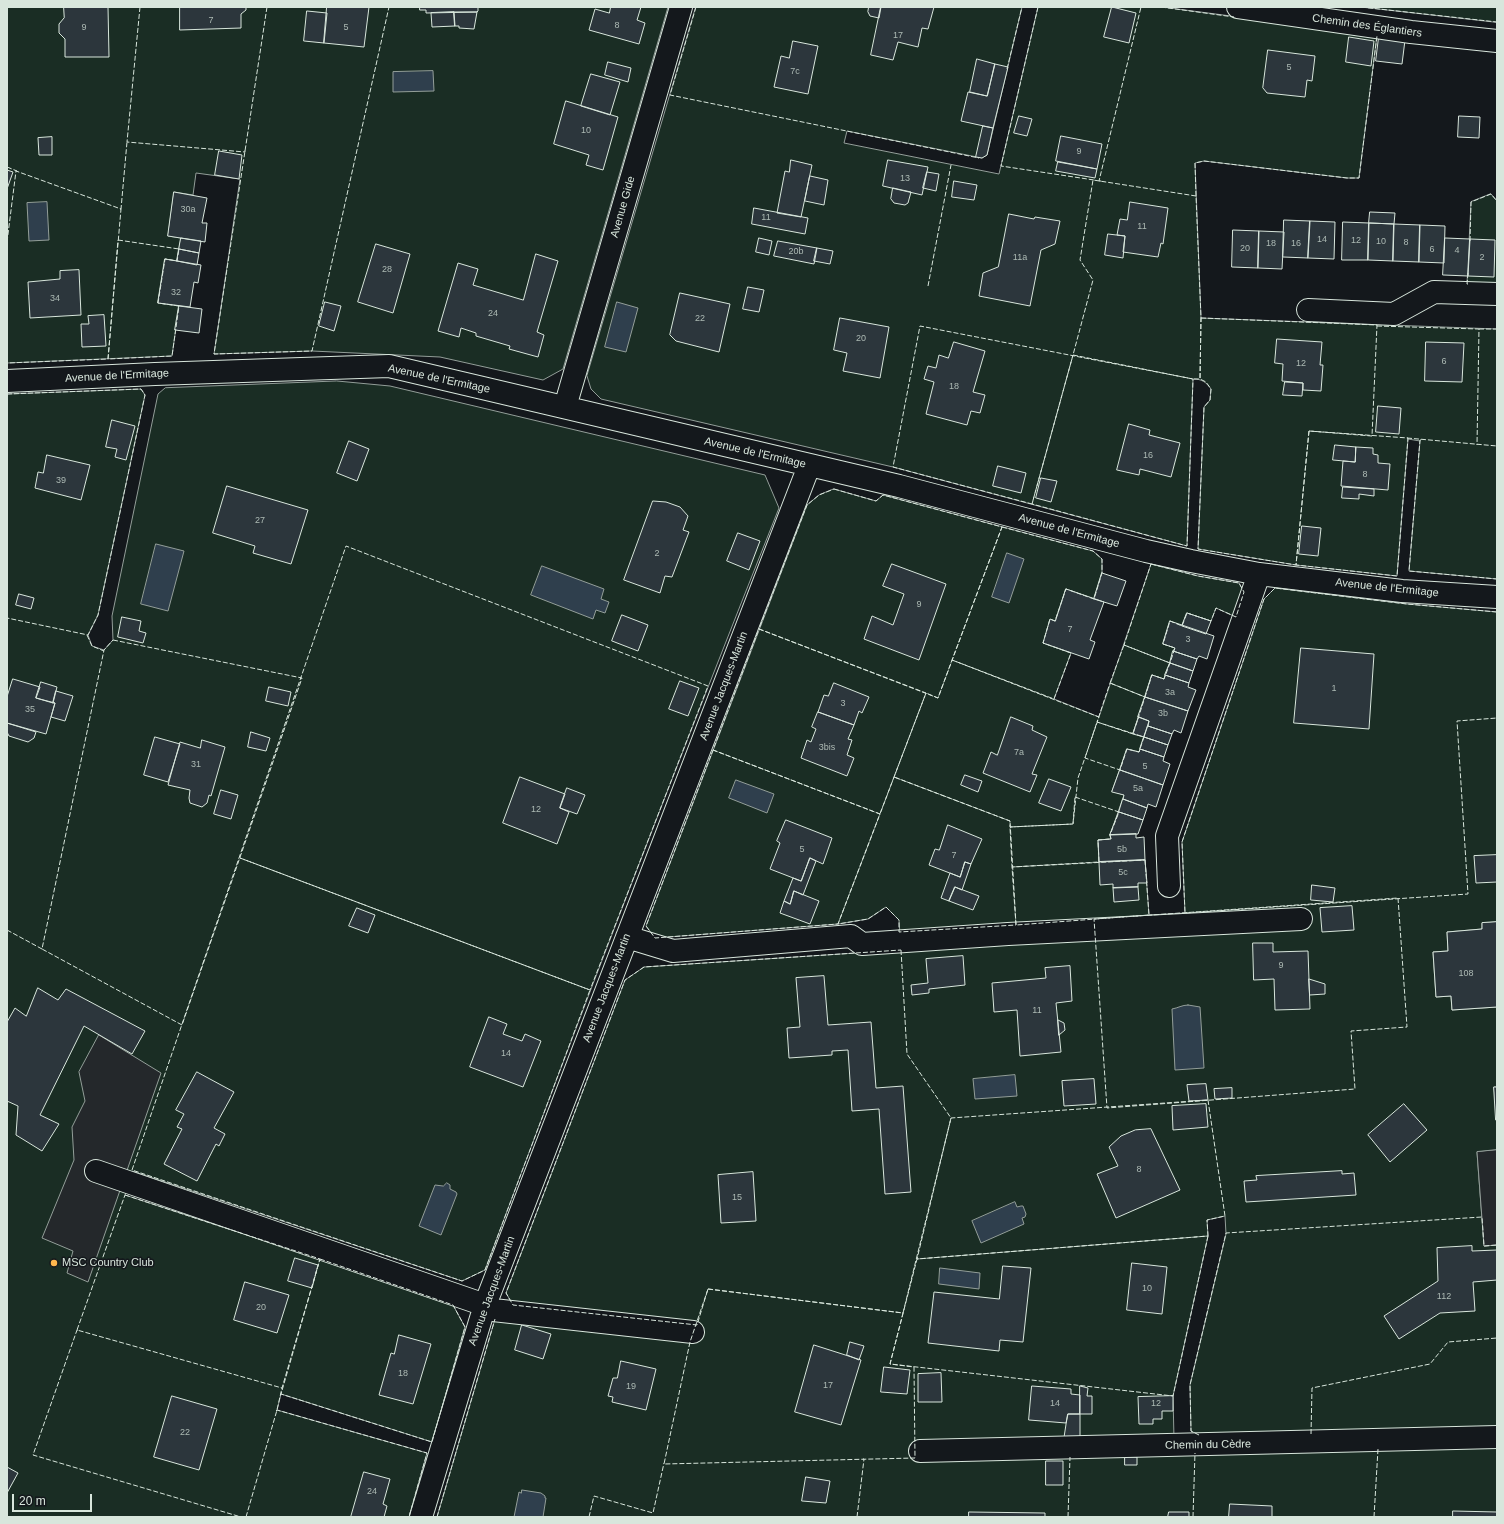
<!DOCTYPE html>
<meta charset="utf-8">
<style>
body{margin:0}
#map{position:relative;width:1504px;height:1524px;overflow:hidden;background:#14181c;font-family:Helvetica,sans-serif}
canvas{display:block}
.frame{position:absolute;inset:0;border:8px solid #d8e6dc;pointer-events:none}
.scale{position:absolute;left:12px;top:1494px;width:80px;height:18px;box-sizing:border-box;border:2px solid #d8e6dc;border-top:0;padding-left:5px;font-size:12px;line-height:14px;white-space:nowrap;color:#d8e6dc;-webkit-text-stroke:3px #14181c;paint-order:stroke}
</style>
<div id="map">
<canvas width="1504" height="1524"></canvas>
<div class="frame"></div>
<div class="scale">20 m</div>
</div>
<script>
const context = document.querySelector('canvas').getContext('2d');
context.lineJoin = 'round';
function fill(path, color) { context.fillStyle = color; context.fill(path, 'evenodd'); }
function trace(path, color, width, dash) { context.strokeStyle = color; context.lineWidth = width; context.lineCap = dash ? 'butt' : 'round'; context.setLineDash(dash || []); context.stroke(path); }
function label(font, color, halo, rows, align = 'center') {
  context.font = font + ' Helvetica,sans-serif'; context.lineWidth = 3; context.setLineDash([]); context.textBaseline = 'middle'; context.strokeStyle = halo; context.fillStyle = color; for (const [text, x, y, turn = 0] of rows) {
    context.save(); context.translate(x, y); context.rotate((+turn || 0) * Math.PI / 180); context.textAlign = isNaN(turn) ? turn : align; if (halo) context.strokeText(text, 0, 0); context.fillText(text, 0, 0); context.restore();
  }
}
const green = new Path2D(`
 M7,7H668L563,369L543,380L440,357L312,351L214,354L240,179L196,173L193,195L174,192L168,236L181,238L177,261L165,259L158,303L179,306L172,356L7,363Z
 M696,7H1022L987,155L982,158L847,131L844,143L999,174L1038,7H1162L1377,35L1359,178H1347L1204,161L1195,163L1201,318L1497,329V579L1409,571L1420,441L1408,439L1397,576L1296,565L1198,549L1204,407L1210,400L1211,389C1206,382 1202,379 1193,379L1187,546L893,467L601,399L591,389L587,376Z
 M1361,7H1497V22Z
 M1491,194L1497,201V285L1467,284L1471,202Z
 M337,381L390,386L765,475L779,508C678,761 580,1015 485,1270L462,1281L132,1171L125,1195L320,1259L453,1305L465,1327L432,1442L281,1394L277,1410L427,1453L409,1517H7V394L141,389L145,395L98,615L88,635L92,646L104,650L113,640L112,616L158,394L165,388Z
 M834,489L876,501L883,495L1093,551L1102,559V573L1094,599L1066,589L1055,621L1043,643L1071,653L1054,699L1099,717L1151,564L1198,576L1239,583L1244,592L1236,617L1216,608L1211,621L1187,613L1182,626L1170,622L1163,643L1175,648L1164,679L1152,675L1133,733L1144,737L1139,752L1127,749L1112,791L1124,795L1110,835L1111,839L1098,840L1099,863L1145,860L1149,915L1185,913L1182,842L1264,599L1275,588L1407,604L1497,612V922L1482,923V929L1447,932L1448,951L1433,952L1436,997L1451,996L1452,1010L1497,1007V1087H1494L1497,1120V1150L1477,1152L1484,1246L1497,1245V1431L1206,1439L1191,1431L1190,1385L1226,1234L1225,1216L1207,1220L1208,1236L1173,1396L1174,1439L1497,1444V1517H437L495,1319L513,1305L506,1293L625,980L644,967L901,950L899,920L886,907L868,919L838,924L655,938L646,926L807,505L819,495Z`);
const parking = new Path2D(`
 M99,1035L161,1073L88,1282L67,1273L73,1251L42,1238L74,1160L72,1127L85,1101L79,1072Z
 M1497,1150V1245L1484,1246L1477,1152Z`);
const water = new Path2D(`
 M433,71L434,91L393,92V72Z
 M47,202L49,240L29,241L27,203Z
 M617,302L638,308L626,352L605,347Z
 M156,544L184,551L168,611L141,604Z
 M1007,553L1024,559L1009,603L992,597Z
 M542,566L604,589L601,599L609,602L605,613L596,610L593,619L531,595Z
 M736,780L774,794L767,813L729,798Z
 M1188,1005L1200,1007L1204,1068L1175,1070L1172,1009C1178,1008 1182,1005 1188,1005Z
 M1015,1075L1017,1096L975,1099L973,1079Z
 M447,1183L450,1185V1189L456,1192L457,1194L441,1235L419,1226L435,1185L443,1186Z
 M1015,1202L1017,1207L1021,1206H1023L1026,1214L1025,1217L1022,1218L1024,1224L981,1243L972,1221Z
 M940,1268L980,1273L979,1289L939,1284Z
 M522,1490L541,1493L545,1496V1498H546L543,1517H514L519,1492L521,1493Z`);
const building = new Path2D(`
 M64,7H108L109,57H65V39L59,33V24L64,18Z
 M180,7H246V10L241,14V28L180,30Z
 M327,7H369L364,47L324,43Z
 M420,7H478V11L477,12L426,13V10H420Z
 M611,7H641L637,20L645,23L639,44L589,30L595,9L609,13Z
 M869,7H881L879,18L870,16L868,12Z
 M881,7H934L928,29L922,28L918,47L898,42L893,60L871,55Z
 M1112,7L1136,13L1129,43L1104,37Z
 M307,11L327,13L324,43L304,41Z
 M454,12L455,26L432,27L431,13Z
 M454,12H477L474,29L459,28V26H455Z
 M1349,37L1374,41L1371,66L1346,62Z
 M1379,37L1405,40L1402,64L1376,61Z
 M793,41L818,46L808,94L774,87L781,56L789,58Z
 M1268,50L1315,56L1312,81L1307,80L1305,97L1267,93L1263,88Z
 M977,59L995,64L987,96L970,92Z
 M608,62L631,68L628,82L605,75Z
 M995,64L1008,67L993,128L961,121L968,92L987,96Z
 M591,74L620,82L610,115L581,106Z
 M566,101L618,117L603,170L586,165L589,155L554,144Z
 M1019,116L1032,119L1027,136L1014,133Z
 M1459,116L1480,117L1479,138L1458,137Z
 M983,126L993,128L987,155L982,158L976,157Z
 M1061,136L1102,144L1097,169L1056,161Z
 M52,137V155H39L38,138Z
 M219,151L242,155L239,179L215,175Z
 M791,160L812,165L801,217L777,213L785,171L789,172Z
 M888,160L928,167L922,195L883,186Z
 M1058,162L1097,169L1095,178L1056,171Z
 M7,170L13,172L7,189Z
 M927,172L939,174L936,191L923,188Z
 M810,176L828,180L824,205L805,201Z
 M954,181L977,185L974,200L952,197Z
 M893,188L911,192L908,203L905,205L894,203L891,199Z
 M174,192L207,198L202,223H207L205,242L168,236Z
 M1130,202L1168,208L1163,244L1161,243L1158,257L1123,252L1125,236L1117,235L1120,219L1127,220Z
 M754,208L808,218L805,234L752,224Z
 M1370,212L1395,213L1394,224L1369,223Z
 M1009,214L1034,219L1035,217L1060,221L1055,244L1041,250L1030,306L979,296L983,273L998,267Z
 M1284,220L1310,221L1308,258L1283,257Z
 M1310,221L1335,222L1334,259L1308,258Z
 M1343,222L1369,223L1368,260H1342Z
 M1369,223L1394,224L1393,261L1368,260Z
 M1394,224L1420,225L1419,262L1393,261Z
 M1420,225L1445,226L1444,263L1419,262Z
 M1233,230L1259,231L1258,268L1232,267Z
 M1259,231L1284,232L1282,269L1258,268Z
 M1108,234L1125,236L1123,258L1105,255Z
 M181,238L201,241L199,253L179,249Z
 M759,238L772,241L769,255L756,252Z
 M1445,238L1470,239L1468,276L1443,275Z
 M1470,239L1495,240L1494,277L1468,276Z
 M778,241L817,248L814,264L774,256Z
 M376,244L410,254L393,313L358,302Z
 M817,248L833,251L830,264L814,261Z
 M179,249L199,253L197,265L177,261Z
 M536,254L558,261L537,332L544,335L538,357L509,349L510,346L476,336V333L461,328L459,337L438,331L458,263L478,269L473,285L523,300Z
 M165,259L201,265L198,283L194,282L190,307L158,303Z
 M79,270L81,315L30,318L28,282L60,279V271Z
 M748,287L764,290L759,312L743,309Z
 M680,293L730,304L719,352L676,341L670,335Z
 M325,302L341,306L334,331L319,326Z
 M179,306L202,309L199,333L175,330Z
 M104,315L106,346L82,347L81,324H89L88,316Z
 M840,318L889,327L880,378L843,371L847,353L834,350Z
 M1277,339L1322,342L1320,365H1323L1321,391L1303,390V383L1282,381L1283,364L1275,363Z
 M954,342L985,351L973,392L985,395L980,413L971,411L967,425L926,414L934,382L924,379L928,366L936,368L939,355L948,358Z
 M1426,342L1464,343L1462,382L1425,381Z
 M1285,382L1303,383L1302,396L1283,395Z
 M1378,406L1401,408L1399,434L1376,432Z
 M112,420L135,426L126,460L115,457L117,449L106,447Z
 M1129,424L1150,430L1149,435L1180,443L1171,477L1140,469L1139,475L1117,470Z
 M349,441L369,449L357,481L337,473Z
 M1335,445L1356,447L1355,462L1333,460Z
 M1356,447L1373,448V454L1378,455V463L1390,464L1388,490L1341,486L1343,461L1355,462Z
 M47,455L90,465L81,500L35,488L38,472L43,473Z
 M998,466L1026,473L1021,493L993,486Z
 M1041,478L1057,481L1051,502L1036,498Z
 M227,486L308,510L291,564L253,553L255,546L213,533Z
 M1343,487L1374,489V496L1359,494V499L1342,498Z
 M653,501L666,502L680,507L688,516L683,530L689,532L672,577L665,576L660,593L624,580Z
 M1302,526L1321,528L1318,556L1299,554Z
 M738,533L760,541L749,570L727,561Z
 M892,564L946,584L919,660L864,639L872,616L893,625L904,594L883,586Z
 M1102,573L1126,581L1117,606L1094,599Z
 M1066,589L1104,602L1090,640L1095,642L1089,659L1043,643L1050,619L1055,621Z
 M19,594L34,598L31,609L16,605Z
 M1187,613L1211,621L1206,634L1182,626Z
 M622,615L648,625L638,651L612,641Z
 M122,617L141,621L139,631L146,633L143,643L118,637Z
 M1170,621L1214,636L1207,659L1199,656L1197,659L1173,651L1175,648L1163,644Z
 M1301,648L1374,654L1369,729L1294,723Z
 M1173,651L1197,659L1193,671L1170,663Z
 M1170,663L1193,671L1189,683L1165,675Z
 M1152,675L1164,679L1165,675L1189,683L1188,687L1196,690L1188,711L1145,697Z
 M13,679L40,687L36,698L55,703L46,734L7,723V697Z
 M680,681L699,688L688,716L669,709Z
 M41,682L57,687L53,703L36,698Z
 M834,683L869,697L862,713L859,711L854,725L818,712L824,695L828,696Z
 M269,687L291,692L288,706L266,701Z
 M56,691L73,696L65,721L51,717L55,703H53Z
 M1145,697L1188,711L1181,733L1174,730L1172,734L1148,726L1149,721L1138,717Z
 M818,712L854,725L848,739L852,740L847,755L854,758L847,776L801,758L807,740L811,742L816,729L812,727Z
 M1011,717L1033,726L1032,730L1047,737L1032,774L1037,775L1030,792L983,773L991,752L997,755Z
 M1139,717L1149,721L1144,737L1133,734Z
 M7,723L36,732L34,738L28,742L9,736L7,732Z
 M1148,726L1172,734L1168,745L1144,737Z
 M251,732L270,738L266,751L248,747Z
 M155,737L180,744L168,782L144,775Z
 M1144,737L1168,745L1164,757L1140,749Z
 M202,740L225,747L211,796L209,795L207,803L202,807L190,803L189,798L190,790L168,785L180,742L200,748Z
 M1127,749L1139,752L1140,749L1164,757L1163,761L1170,764L1163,785L1120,770Z
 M1120,770L1163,785L1156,807L1148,804L1147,808L1123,799L1124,795L1112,792Z
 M965,775L982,781L978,792L961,785Z
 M520,777L565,794L560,808L569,812L557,844L503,823Z
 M1049,779L1071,787L1061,811L1039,803Z
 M567,788L585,795L577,814L560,808Z
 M221,790L238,795L231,819L214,814Z
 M1123,799L1147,808L1143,820L1119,812Z
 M1119,812L1143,820L1138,834L1110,835Z
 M786,820L832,838L823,864L810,858L801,881L770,869L780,843L777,841Z
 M948,825L982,839L971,864L965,862L960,877L929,865L935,849L939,850Z
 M1136,834V838L1144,837L1145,860L1099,862L1098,840L1111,839L1110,835Z
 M1497,855V882L1476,883L1474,856Z
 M810,858L816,861L803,895L794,891L790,904L784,901L793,878L801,881Z
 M1145,860L1147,883H1138V887L1113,888V884L1100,885L1099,862Z
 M965,862L971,864L962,890L955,887L949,901L941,898L950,873L960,877Z
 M1312,885L1335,888L1333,902L1311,900Z
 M955,887L979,896L973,910L949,901Z
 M1138,887L1139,900L1114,902L1113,888Z
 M794,891L819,901L810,924L780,913L784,901L790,904Z
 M1352,906L1354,930L1322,932L1320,908Z
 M357,908L375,915L368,933L349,926Z
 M1497,922V1007L1452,1010L1451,996L1436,997L1433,952L1448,951L1447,932L1482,929V923Z
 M1253,943H1273V952L1308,951L1310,1009L1275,1010L1274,979L1254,980Z
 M963,956L965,985L929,989V993L912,995L911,985L928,983L926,959Z
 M1070,966L1072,1001L1056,1003L1061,1052L1020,1056L1017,1010L994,1012L992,983L1046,978L1045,968Z
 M824,976L828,1025L871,1022L876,1088L903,1086L911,1192L885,1194L879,1109L852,1111L848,1050L832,1051V1055L789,1058L787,1028L800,1027L796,978Z
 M1309,979L1325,984V994L1310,995Z
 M38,988L58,1000L66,989L145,1031L132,1054L84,1026L40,1115L59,1124L42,1151L16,1135L18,1106L7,1101V1022L15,1008L26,1016Z
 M489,1017L507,1024L503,1034L522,1041L525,1034L541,1041L523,1087L470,1067Z
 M1058,1020L1064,1023L1065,1030L1059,1035Z
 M197,1072L234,1092L214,1128L225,1134L219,1146L216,1144L197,1181L164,1164L182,1129L177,1127L184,1114L176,1110Z
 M1094,1079L1096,1104L1064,1106L1062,1081Z
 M1206,1084L1208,1100L1189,1101L1187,1085Z
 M1494,1087H1497V1120H1496Z
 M1232,1088V1098L1215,1099L1214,1089Z
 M1206,1104L1208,1127L1173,1130L1172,1106Z
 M1404,1104L1427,1130L1390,1162L1368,1135Z
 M1151,1129L1180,1190L1116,1218L1097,1174L1118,1166L1109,1147L1121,1136L1135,1130Z
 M1342,1171V1174L1354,1173L1356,1195L1246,1202L1244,1181L1257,1180L1256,1176Z
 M753,1172L756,1221L721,1223L718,1175Z
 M1472,1246V1251L1497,1250V1280L1473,1282L1475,1311L1440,1313L1399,1339L1384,1316L1438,1281L1437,1248Z
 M295,1258L318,1265L312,1288L288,1281Z
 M1132,1263L1167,1267L1162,1314L1127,1310Z
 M1003,1266L1031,1268L1023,1342L1000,1340L999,1351L928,1343L934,1292L999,1299Z
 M245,1282L289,1295L277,1333L234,1320Z
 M522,1325L551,1334L543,1359L515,1350Z
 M399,1335L431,1344L413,1404L379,1395L391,1353L394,1354Z
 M850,1342L864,1346L859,1360L847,1355Z
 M814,1345L861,1360L841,1425L795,1412Z
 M621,1361L656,1369L646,1410L612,1402L613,1397L608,1396L613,1378H617Z
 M884,1367L910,1370L907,1394L881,1392Z
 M941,1373L942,1402H918V1374Z
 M1032,1386L1071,1389V1394L1080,1395V1414H1068L1066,1423L1029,1420Z
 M1080,1386L1088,1388L1087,1396H1092V1414H1080Z
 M172,1396L217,1409L199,1470L154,1457Z
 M1173,1396V1411H1162V1419H1153V1424H1139L1138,1397Z
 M1068,1414H1080V1439L1064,1440Z
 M1125,1457H1137V1465H1125Z
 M1046,1461H1063V1485H1046Z
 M7,1467L18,1473L7,1493Z
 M364,1472L390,1479L383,1504L387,1506L384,1517H351Z
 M806,1477L830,1481L826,1503L802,1501Z
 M1230,1504L1272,1506V1517H1229Z
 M1453,1511L1497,1512V1517H1453Z
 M969,1512L1045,1513V1517H969Z
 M1169,1512H1189V1517H1168Z`);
const minor = new Path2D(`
 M1238,7L1411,32L1497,41
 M1308,310L1394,314L1434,292L1497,294
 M7,381L155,374L389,366L899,486L1146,551L1191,561L1259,574L1402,591L1497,597
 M565,407L681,7
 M1169,886L1167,836L1259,574
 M627,937L673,951L851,936L862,944L1008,934L1301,919
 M96,1171L485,1305
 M484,1309L693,1332
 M920,1451L1497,1437
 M421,1517L485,1305L809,466`);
const fence = new Path2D(`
 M140,7L127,142L245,152V150
 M267,7L214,354L312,351L389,7
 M696,7L670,95L979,158
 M1038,7L1001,166L1094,180
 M1161,7L1234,17
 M1361,7L1497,22
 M1007,69L1022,7
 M7,167L17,171
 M1101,181H1099L1141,7
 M1196,196L1195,163L1204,161L1347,178H1359L1377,36
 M120,209H121L127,142
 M118,240L179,249L177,261L165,259L158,303L179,306L172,356L108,359Z
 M1470,241L1471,202L1491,194L1497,201
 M7,242L16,171L121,209L108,359L7,363
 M1468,273L1467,284H1468
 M928,286L951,165
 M1201,318L1377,325L1372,436L1309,431L1296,565L1198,549L1204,407L1210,400L1211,389L1206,382L1200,379Z
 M1377,326L1479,329L1477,445
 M1479,329H1497
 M1073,355L1032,504L893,467L920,326L1193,379H1200L1201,318L1196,196L1093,180L1080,260L1093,280L1073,355
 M1073,355L1193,379L1187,546L1032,504Z
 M7,394L141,389L145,395L98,615L88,635L7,618
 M1309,431L1408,438L1397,576L1296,565Z
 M1407,438L1497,446
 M1421,440H1420L1409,571L1497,579
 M834,489L876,501L883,495L1002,527L938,698L759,629L807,505L819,495Z
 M1002,527L1093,551L1102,559V573L1094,599L1066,589L1055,621L1050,619L1043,643L1071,653L1054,699L952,660Z
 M1151,564L1198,576L1239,583L1244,592L1236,617L1216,608L1211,621L1187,613L1182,626L1170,621L1163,644L1175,648L1170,663L1124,645Z
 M1497,612L1407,604L1275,588L1264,599L1182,842L1185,913L1468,894L1457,721L1497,718
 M759,629L926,693L880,814L713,750Z
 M87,635L92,646L104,651
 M113,640L302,678L182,1025L42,949L104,650Z
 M1124,645L1170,663L1164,679L1152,675L1145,697L1110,683Z
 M952,660L1099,717L1078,778L1073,824L1010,827V821L894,777L926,693L938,698Z
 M1110,683L1145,697L1133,734L1097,722Z
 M1097,722L1144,737L1139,752L1127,749L1120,770L1085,758Z
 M713,750L880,814L838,924L655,938L646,926Z
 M894,777L1010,821L1016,925L899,932V920L886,907L868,919L838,924Z
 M1075,797L1119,812L1110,835L1111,839L1098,840L1099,862L1012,867L1010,827L1073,824Z
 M240,858L590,990L708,686L346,546L132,1170L462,1281L485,1270L590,990L240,858
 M1145,860L1149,915L1016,925L1012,867Z
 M1398,898L1407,1027L1351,1031L1355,1089L1107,1108L1094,919Z
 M7,930L42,949
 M901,950L907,1054L951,1118L903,1313L708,1289L697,1325L513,1305L506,1293L625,980L644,967Z
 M1208,1100L1225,1216L1207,1220L1208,1236L917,1259L951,1118Z
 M125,1195L320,1259L282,1388L77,1330Z
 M1208,1236L1173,1396L890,1364L917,1259Z
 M320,1259L453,1305L465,1327L432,1442L281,1394Z
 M708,1289L903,1313L890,1364L914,1367L915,1458L664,1464L690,1342Z
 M78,1330H77L33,1455L241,1517
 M276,1411L277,1410L427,1453L409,1517
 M1311,1434L1312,1388L1430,1364L1448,1342L1497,1338
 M1199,1435L1191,1431L1190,1385L1226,1233L1482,1217L1484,1246L1497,1245
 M246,1517L277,1410L282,1388
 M437,1517L495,1319
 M589,1517L594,1496L653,1513L664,1463
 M857,1517L864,1459H863
 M1068,1517L1070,1457
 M1193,1517L1195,1453
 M1374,1517L1378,1449`);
const markers = [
 [54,1263,4,"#ffb74d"]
];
const numberNames = [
 ["7",211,21],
 ["8",617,26],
 ["9",84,28],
 ["5",346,28],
 ["17",898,36],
 ["5",1289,68],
 ["7c",795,72],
 ["10",586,131],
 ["9",1079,152],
 ["13",905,179],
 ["30a",188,210],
 ["11",766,218],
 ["11",1142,227],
 ["14",1322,240],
 ["12",1356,241],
 ["10",1381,242],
 ["8",1406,243],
 ["18",1271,244],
 ["16",1296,244],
 ["20",1245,249],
 ["6",1432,250],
 ["4",1457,251],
 ["20b",796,252],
 ["11a",1020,258],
 ["2",1482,258],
 ["28",387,270],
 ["32",176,293],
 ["34",55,299],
 ["24",493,314],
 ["22",700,319],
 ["20",861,339],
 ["6",1444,362],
 ["12",1301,364],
 ["18",954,387],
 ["16",1148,456],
 ["8",1365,475],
 ["39",61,481],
 ["27",260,521],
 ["2",657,554],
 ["9",919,605],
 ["7",1070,630],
 ["3",1188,640],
 ["1",1334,689],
 ["3a",1170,693],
 ["3",843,704],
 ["35",30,710],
 ["3b",1163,714],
 ["3bis",827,748],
 ["7a",1019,753],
 ["31",196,765],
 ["5",1145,767],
 ["5a",1138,789],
 ["12",536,810],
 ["5",802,850],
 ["5b",1122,850],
 ["7",954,856],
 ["5c",1123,873],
 ["9",1281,966],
 ["108",1466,974],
 ["11",1037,1011],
 ["14",506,1054],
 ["8",1139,1170],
 ["15",737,1198],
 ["10",1147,1289],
 ["112",1444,1297],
 ["20",261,1308],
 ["18",403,1374],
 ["17",828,1386],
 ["19",631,1387],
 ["14",1055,1404],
 ["12",1156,1404],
 ["22",185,1433],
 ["24",372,1492]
];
const streetNames = [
 ["Chemin des Églantiers",1367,26,8],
 ["Avenue Gide",623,207,-74],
 ["Avenue de l'Ermitage",117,376,-3],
 ["Avenue de l'Ermitage",439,379,12],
 ["Avenue de l'Ermitage",755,453,13],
 ["Avenue de l'Ermitage",1069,531,15],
 ["Avenue de l'Ermitage",1387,588,6],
 ["Avenue Jacques-Martin",724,686,-69],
 ["Avenue Jacques-Martin",607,988,-69],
 ["Avenue Jacques-Martin",492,1291,-70],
 ["Chemin du Cèdre",1208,1445,-1]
];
const poiNames = [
 ["MSC Country Club",62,1263]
];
fill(green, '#1a2d24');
trace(green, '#939e99', 1);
fill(parking, '#24282b');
trace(parking, '#939e99', 1);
fill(water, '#2f3f4d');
trace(water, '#939e99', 1);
fill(building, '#2c363c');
trace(building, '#d8e6dc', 1);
trace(minor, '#d8e6dc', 24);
trace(minor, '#14181c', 22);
trace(fence, '#d8e6dc', 1, [5, 2]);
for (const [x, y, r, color] of markers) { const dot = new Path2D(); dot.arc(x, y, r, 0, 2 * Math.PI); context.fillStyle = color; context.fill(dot); trace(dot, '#14181c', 1.5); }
label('9px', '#adbab4', null, numberNames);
label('11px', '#d8e6dc', '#14181c', streetNames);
label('11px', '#d8e6dc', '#14181c', poiNames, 'left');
</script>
